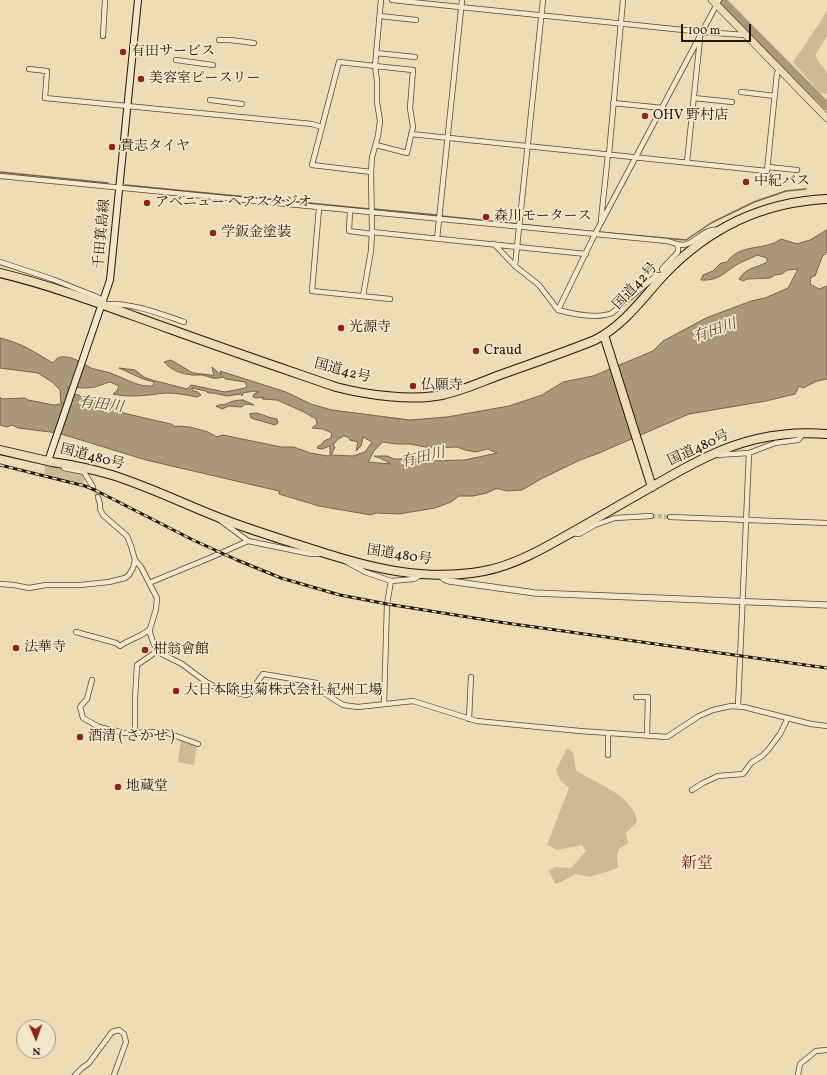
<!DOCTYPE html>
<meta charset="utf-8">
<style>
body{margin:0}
#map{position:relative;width:827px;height:1075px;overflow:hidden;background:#eddcb4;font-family:Vollkorn,serif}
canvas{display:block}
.north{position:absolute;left:16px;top:1019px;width:40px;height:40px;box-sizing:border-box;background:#f3e8ce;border:1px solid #a2937e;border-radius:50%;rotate:178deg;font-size:11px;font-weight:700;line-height:16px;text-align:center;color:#281305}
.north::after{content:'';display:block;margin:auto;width:14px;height:18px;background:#8f2418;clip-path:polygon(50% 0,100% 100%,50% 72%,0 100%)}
.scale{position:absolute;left:681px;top:24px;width:70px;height:18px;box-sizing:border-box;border:2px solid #281305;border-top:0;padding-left:5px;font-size:12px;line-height:14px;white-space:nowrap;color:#281305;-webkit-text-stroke:3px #f3e8ce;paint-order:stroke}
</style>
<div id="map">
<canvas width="827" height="1075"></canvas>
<div class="north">N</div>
<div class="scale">100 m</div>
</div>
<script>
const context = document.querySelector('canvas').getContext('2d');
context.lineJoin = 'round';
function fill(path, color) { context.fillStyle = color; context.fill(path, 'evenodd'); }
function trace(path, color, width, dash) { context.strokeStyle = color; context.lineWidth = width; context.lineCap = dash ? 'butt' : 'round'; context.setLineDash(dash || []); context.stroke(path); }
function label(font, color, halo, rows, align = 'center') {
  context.font = font + ' Vollkorn,"Noto Serif JP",serif'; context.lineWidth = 3.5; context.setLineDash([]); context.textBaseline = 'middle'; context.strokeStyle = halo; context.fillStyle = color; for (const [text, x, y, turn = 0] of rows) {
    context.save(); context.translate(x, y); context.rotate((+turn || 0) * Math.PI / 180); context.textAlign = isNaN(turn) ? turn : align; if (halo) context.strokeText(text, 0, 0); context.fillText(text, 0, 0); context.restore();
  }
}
const green = new Path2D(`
 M827,10V36L815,56L827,73V94L820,93L793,62L821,21Z
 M45,465L82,474L85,480L83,481L84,484L44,474Z
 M181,739L197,745L194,765L178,762Z
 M567,748L573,752L576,771C596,782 635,797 637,822L626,833L628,843L619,849L617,856L618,868L590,877L575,874L561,882L555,884L549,871L555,867L571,868L586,851L582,845L557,850L547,845L569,788L560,780L556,770Z`);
const water = new Path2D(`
 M827,230V252L822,257L815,276L811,277L810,284L819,289L827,286V379L817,381L803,388L799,386L795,394L766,401L689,414L599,453L580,460L541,479L522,490L507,491L500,489H495L487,493L473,496H459L451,502L435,508L399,514L376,513L371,515L319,506L279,494V491L146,460L58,433L18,428L12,425L7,427L0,425V397L2,399L25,398L28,400L54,405L61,404L60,390L52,382L38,373L0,368V338C22,343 34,352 53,363C55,361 56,358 60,357C71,355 82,363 91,368C99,371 108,371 115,375C129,380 138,387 153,386L154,382L143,379L119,368L135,370L144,377L152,380L187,389L191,385L225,392L245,388L247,386L245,382L226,379L223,377C213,380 211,377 202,375C199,375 195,375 192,375C181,374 171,370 164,362L171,360L188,370C192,375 206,373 214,376L212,367L221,375L220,371L286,392L311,404L332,410L410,420L447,417L509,406L542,395L563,382L593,376L653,351L663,341L706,318L751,301L765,298L788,288L798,269L787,270L782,274L775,275L770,278L747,279L743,281L739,279C748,266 755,269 767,262V258L757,255C750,259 743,261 736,265C723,274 718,281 701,280L703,275L713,271L721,263L727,262C740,243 765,251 781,239L797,244L810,240ZM110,382L119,386L117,391L113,394C131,398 148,395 166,393C176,393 187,395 197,397L201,395L198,392L193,391L192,388L206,391L208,393H213L227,396L241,394L242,396L243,393L254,391L259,392L254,394L253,397L257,398L264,397L262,399L277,400L304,412L316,419L317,424L312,428L323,429L332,433L331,438L324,441L321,445L318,446L317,448L322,449L330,446V455L328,456L310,453L294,447H281L223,435L217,437L208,432L190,427L177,426L176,427L171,424L123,413L121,408L115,403L106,400L101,401L91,396L85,397L87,399L85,400L79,395L71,394L67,387L86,388L95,387ZM344,436L348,437L350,440L358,442L356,451L361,446L363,437L372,442L365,452L353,456L331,455L335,447L333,445L337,440ZM383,442L396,444H410L431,448L457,447L465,450L475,452L488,449L497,453L465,460L430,461L415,459H394L387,456H374L380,458L391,464L368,462L374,451Z
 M243,400L254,405L245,404L242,407L229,406L222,409L216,406C220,404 223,405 226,404C232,401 236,400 243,400Z
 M257,413C264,415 269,418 277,419L278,423L275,425L251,418L250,414Z`);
const stream = new Path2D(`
 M0,172L108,183
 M125,185L370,209
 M373,209L437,215
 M441,216L595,232
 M598,232L686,240L711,223L754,202L786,191L806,189`);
const river = new Path2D(`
 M722,0L827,106`);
const minorTunnel = new Path2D(`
 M93,487L98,497
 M651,516L670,517`);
const minor = new Path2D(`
 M381,0L375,66L339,62L312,165L371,172L372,232L586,254
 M392,0L703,32L745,35
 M543,0L515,266L539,285L558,310C573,314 598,319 612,313L657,275H664
 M380,16L416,20
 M103,36L105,0
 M219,40H230L254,43
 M376,53L415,57
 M176,60L213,65
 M29,69L47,71L45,98L312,124L322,127
 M741,92L775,96
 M694,98L732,102
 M210,100L242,104
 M613,103L663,108
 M411,134L767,171L777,73L780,70
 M609,154L623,0
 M687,162L700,39
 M768,167L797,170
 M371,172L372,157L378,136L380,121L377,102V81L375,66L413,70L410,108L413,127L407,153L376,145
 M0,176L667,241C672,242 677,245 683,245C696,244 703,228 717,230
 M319,208L312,291L390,299
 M350,211L349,231L372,234
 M601,220L608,154
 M437,239L462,0
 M494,244L515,266
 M0,262L52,279L97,297L104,301
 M664,275L662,269L678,252V246L676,244
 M363,296L371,251L372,232
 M106,304C133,303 158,313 184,322
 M558,310L595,234L719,0
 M716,455L749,453L775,443L798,440L803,434
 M64,468L84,472L93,487
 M670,517L827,523
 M220,520L248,541L311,554H319
 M572,533L579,534L595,525L615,518L651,516
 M135,560L141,567L157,598L156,609L150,629V633L153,642L157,650L162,654L182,664L206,682L217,688L242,694L245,695L249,694L263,674L317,683L321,691L343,705L358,707L413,701L477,721L580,731L667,737L699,716L713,710L731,706L744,707L811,724L827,726
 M347,562L365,572L391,581L414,579L421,575
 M149,583L212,557L248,541
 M0,584L14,585L29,588L46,585H80L109,582L125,578L129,575L133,568L135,560L131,546L127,536L103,515L100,509V504L98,497
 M76,632L116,643L120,646C130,639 141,637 150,629
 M92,680L87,699L80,707L83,718L99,727L116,731L125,733L165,732L198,744
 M636,697H648L647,735
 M384,704L387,604L391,581
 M738,706L749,453
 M469,719L471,677
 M135,733V698L137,665L153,654L157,650
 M608,733V755
 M692,790L703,783L718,776L743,774L751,763L762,756L768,750L780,734L788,718
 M75,1075L82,1068L89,1063L112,1032L119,1030L124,1034L126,1042L114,1075
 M798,1075L800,1064L816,1051L827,1050`);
const tertiary = new Path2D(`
 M440,575L444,579L449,581L535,593L827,605`);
const secondary = new Path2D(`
 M48,461L110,280L138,0`);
const primary = new Path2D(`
 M712,0L827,118`);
const trunk = new Path2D(`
 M0,273C58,287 114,309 170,329C225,349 281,368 336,387C366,395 412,401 442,395C461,391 479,383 497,376C530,364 563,353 595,340C624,325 642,299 663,276C708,228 761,202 827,199
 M604,335L652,487
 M0,450C17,454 34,458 52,462C72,465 92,469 112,475C147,486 180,502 215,516C247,529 281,539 315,550C370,568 425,582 484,571C516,565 548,546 576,530C602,515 627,501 653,486C672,475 691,464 711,455C747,438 788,431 827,434`);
const rail = new Path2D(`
 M0,465L85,486L97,491L193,540L237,560L281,578L340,595L387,604L499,622L827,668`);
const markers = [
 [123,52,4,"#8f2418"],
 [141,79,4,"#8f2418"],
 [645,116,4,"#8f2418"],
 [112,147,4,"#8f2418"],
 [746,182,4,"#8f2418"],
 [147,203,4,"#8f2418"],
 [486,217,4,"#8f2418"],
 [213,233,4,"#8f2418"],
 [341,328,4,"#8f2418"],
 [476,351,4,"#8f2418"],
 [413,386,4,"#8f2418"],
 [16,648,4,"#8f2418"],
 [145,650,4,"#8f2418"],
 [176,691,4,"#8f2418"],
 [80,737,4,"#8f2418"],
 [118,787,4,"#8f2418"]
];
const poiNames = [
 ["有田サービス",131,52],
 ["美容室ピースリー",149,79],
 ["OHV 野村店",653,116],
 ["貴志タイヤ",120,147],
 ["中紀バス",754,182],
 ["アベニュー ヘアスタジオ",155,203],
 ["森川モータース",494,217],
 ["学鈑金塗装",221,233],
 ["光源寺",349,328],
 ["Craud",484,351],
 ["仏願寺",421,386],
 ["法華寺",24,648],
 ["柑翁會館",153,650],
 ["大日本除虫菊株式会社 紀州工場",184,691],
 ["酒清 ( さかせ )",88,737],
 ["地蔵堂",126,787]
];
const streetNames = [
 ["千田箕島線",103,234,-85],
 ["国道42号",636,287,-47],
 ["国道42号",342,372,15],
 ["国道480号",699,449,-25],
 ["国道480号",92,458,14],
 ["国道480号",399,556,9]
];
const waterNames = [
 ["有田川",715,332,-19],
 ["有田川",101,406,7],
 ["有田川",423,459,-13]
];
const quarterNames = [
 ["新堂",697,865]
];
fill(green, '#ccba96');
fill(water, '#aa9878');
trace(water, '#76634a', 1);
trace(stream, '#76634a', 1.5);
trace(river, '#aa9878', 8);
trace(minorTunnel, '#c6b491', 4.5, [4.5, 2]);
trace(minor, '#594531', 6);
trace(tertiary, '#594531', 7);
trace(secondary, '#281305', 8);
trace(primary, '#281305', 8);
trace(trunk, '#281305', 10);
trace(minor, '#f3e8ce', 4.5);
trace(tertiary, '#f3e8ce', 5.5);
trace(secondary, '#f3e8ce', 6);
trace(primary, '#eddcb4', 7);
trace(trunk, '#eddcb4', 8);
trace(rail, '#281305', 3);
trace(rail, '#f3e8ce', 1.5, [4.5]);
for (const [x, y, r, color] of markers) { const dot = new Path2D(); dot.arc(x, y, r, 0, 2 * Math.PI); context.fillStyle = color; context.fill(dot); trace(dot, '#f3e8ce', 1.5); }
label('14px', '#281305', '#f3e8ce', poiNames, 'left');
label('14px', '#281305', '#f3e8ce', streetNames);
label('italic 15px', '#5c4833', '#f3e8ce', waterNames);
label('16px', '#7a1f14', '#f3e8ce', quarterNames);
</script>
